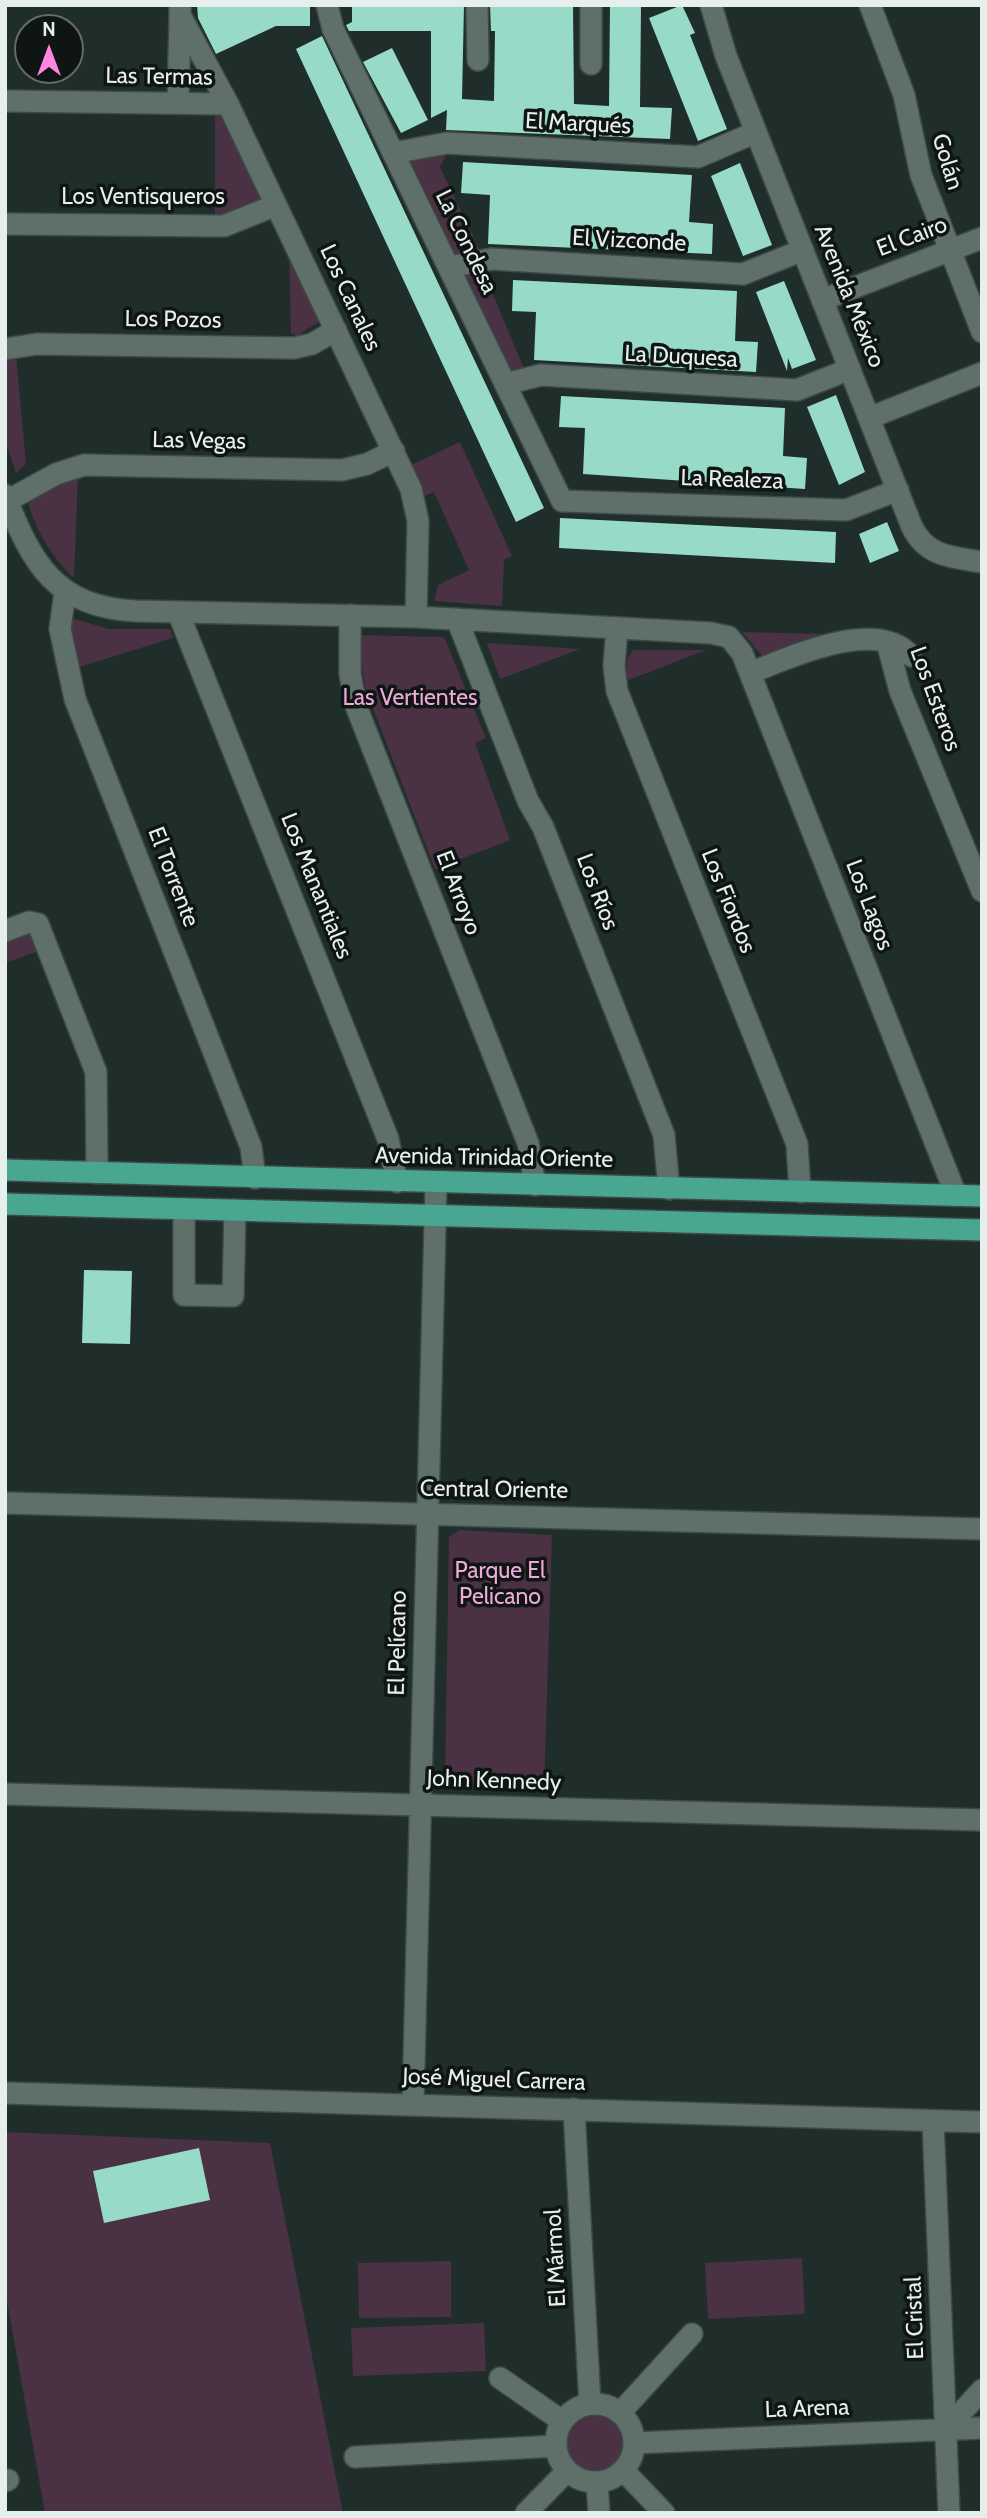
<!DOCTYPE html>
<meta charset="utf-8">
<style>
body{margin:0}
#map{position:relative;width:987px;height:2518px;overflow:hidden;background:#1f2e2a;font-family:Cabin,sans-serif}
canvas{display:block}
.frame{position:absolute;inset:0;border:7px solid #e6efec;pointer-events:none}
.north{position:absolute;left:14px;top:14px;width:70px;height:70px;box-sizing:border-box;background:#0e1513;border:2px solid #646c6a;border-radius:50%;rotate:0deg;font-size:19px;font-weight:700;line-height:28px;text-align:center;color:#e6efec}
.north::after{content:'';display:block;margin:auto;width:24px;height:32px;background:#fe86e1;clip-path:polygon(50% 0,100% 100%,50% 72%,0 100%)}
</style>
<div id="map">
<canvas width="987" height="2518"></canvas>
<div class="frame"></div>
<div class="north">N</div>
</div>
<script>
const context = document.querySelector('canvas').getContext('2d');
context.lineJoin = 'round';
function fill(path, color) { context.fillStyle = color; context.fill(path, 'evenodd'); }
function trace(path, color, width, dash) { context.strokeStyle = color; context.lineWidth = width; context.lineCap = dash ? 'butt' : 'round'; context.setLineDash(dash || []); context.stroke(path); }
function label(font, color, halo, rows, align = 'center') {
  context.font = font + ' Cabin,sans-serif'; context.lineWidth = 7; context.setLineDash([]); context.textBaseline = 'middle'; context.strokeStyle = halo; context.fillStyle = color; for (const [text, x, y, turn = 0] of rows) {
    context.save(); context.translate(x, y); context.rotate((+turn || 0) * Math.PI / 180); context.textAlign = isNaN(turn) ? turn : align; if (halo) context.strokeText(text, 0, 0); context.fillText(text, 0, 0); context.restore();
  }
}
const green = new Path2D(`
 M215,112L225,113L264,194L260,203L215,218Z
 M449,149L440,167L482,255L458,260L446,254L404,161Z
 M289,249L321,321L298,335L291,334Z
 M494,263L487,280L524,369L506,375L461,281L466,270Z
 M16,355L26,464L16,473L5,441V360Z
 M460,442L512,556L504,560L502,606L434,601L438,585L469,570L434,492L421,497L407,467Z
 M78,475L74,578C51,556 37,533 28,503L52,486Z
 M65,616L109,629H170L173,638L79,667L68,642Z
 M742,632L828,634L763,657Z
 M358,635L444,637L486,738L475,743L510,840L435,869L365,688Z
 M487,643L580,649L500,679Z
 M633,650H706L626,681L627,659Z
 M26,927L44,949L5,963V935Z
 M459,1530L552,1535L544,1789L451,1785L445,1778L449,1537Z
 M5,2132L270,2143L343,2513H45L5,2290Z
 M802,2258L805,2314L708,2319L705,2263Z
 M451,2261V2317L359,2318L358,2263Z
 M484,2323L486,2371L353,2376L351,2328Z
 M562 2443a32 32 0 1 1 64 0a32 32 0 1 1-64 0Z`);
const building = new Path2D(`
 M197,5H310V26H276L216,54L198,18Z
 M352,5H464L462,99L494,101L495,31H491L490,5H573L574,104L609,106L610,5H641L640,107L672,108L670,139L446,130L447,110L431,118V31H349L346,25L352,22Z
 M682,5L695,33L690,35L727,129L698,141L649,18Z
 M322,36L544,508L516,522L296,49Z
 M392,48L428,120L401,133L363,62Z
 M463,162L692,175L689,222L713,224L712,254L488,244L490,195L461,193Z
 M740,163L772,245L743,256L711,176Z
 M513,280L737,291L735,341L758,342L756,372L534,360L536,312L512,311Z
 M784,281L816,360L792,369L788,358L787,371L756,292Z
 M836,395L865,472L839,485L807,407Z
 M561,396L785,408L783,456L807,458L805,489L583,474L585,428L559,427Z
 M560,518L836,532L835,563L559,548Z
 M887,522L899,551L870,563L859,534Z
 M84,1270L132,1271L130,1344L82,1343Z
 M199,2148L210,2200L104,2223L93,2171Z`);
const minor = new Path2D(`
 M180,5V15L228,104L411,489L418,521L416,617
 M327,5L333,29L562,501L846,510L898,490
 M477,5L478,60
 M591,5V64
 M711,5L726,56L912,527C927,557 952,557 982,562
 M870,5L904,95L921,175L982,332
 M5,101L228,104
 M178,103L180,18
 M393,153L447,143L698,157L756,132
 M5,224L224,226L276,205
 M449,267L491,259L743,274L803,250
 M822,300L982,238
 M5,349L37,344L294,348L312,344L336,330
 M505,384L541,375L797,390L850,369
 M869,418L982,373
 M5,495C32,564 55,607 136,611L416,617L711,633L729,637L742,653L956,1195
 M7,501L56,474L84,465L342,470L367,464L394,451
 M65,592L60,629L75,699L251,1147L255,1178
 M178,612L388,1139L397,1182
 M350,615V674L356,706L528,1143L535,1185
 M457,619L528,801L543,827L664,1135L669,1189
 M617,628L614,666L617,691L797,1144L800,1192
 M887,642L900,691L982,891
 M750,673C789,658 877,616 911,656
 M5,931L29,922L38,924L96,1072L97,1173
 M184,1209V1295L233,1296L235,1210
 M5,1503L982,1529
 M5,1794L982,1820
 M5,2093L982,2122
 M413,2103L436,1183
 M574,2109L590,2404
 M933,2121L949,2513
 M500,2378L562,2421
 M556 2443a39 39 0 1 1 78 0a39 39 0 1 1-78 0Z
 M620,2413L692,2334
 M946,2429L982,2390
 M634,2443L982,2428
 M355,2457L556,2446
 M623,2470L664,2513
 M5,2481L8,2480
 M597,2483L599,2513
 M526,2513L567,2471`);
const major = new Path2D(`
 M5,1170L982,1196
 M5,1204L982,1230`);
const streetNames = [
 ["Las Termas",159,77,1],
 ["El Marqués",578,124,3],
 ["Golán",947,162,73],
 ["Los Ventisqueros",143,197],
 ["El Cairo",912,237,-21],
 ["El Vizconde",629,241,3],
 ["La Condesa",466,242,64],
 ["Avenida México",849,296,68],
 ["Los Canales",350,298,65],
 ["Los Pozos",173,320,1],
 ["La Duquesa",681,357,3],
 ["Las Vegas",199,441,1],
 ["La Realeza",732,480,2],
 ["Los Esteros",935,699,70],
 ["El Torrente",173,877,69],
 ["Los Manantiales",316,886,68],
 ["Los Ríos",597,892,69],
 ["El Arroyo",458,893,69],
 ["Los Fiordos",728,901,68],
 ["Los Lagos",869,905,69],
 ["Avenida Trinidad Oriente",494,1158,1],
 ["Central Oriente",494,1490,1],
 ["El Pelícano",398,1643,-89],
 ["John Kennedy",494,1781,2],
 ["José Miguel Carrera",494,2080,2],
 ["El Mármol",556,2258,-93],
 ["El Cristal",915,2318,-92],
 ["La Arena",807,2409,-2]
];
const parkNames = [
 ["Las Vertientes",410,698],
 ["Parque El",500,1571],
 ["Pelicano",500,1597]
];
fill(green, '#4a3143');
fill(building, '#97dac8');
trace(minor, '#3d4a46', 24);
trace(major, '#3d4a46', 24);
trace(minor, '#5f706b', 21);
trace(major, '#49a691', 21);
label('23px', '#e6efec', '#0e1513', streetNames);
label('23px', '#eea9db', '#0e1513', parkNames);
</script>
